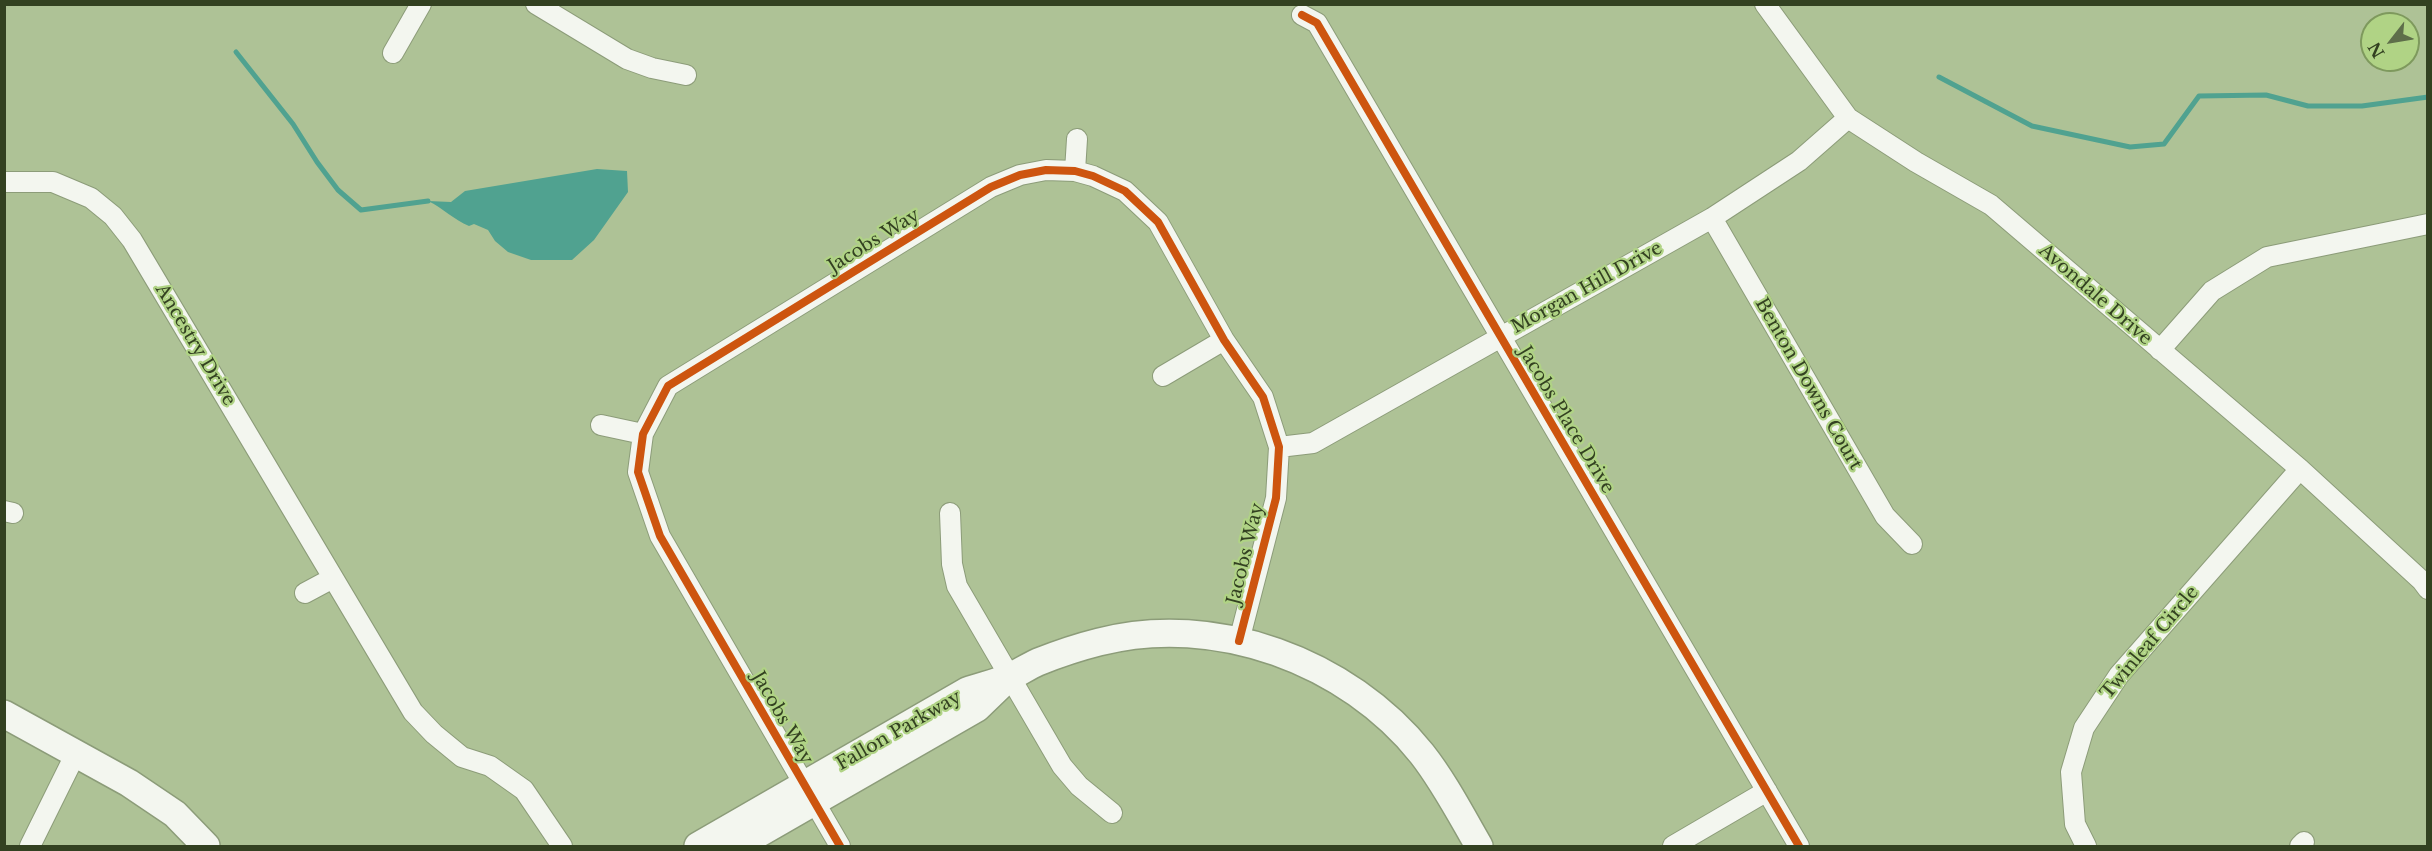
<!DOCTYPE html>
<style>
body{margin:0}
#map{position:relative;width:2432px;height:851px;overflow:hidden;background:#aec296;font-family:"Libre Baskerville",serif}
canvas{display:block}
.frame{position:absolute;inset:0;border:6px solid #334121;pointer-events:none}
.north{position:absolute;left:2360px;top:12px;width:60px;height:60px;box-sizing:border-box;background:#b0d385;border:2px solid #7e995d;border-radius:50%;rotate:239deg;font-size:16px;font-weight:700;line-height:24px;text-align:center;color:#334121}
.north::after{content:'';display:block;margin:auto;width:21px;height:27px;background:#5e6e4a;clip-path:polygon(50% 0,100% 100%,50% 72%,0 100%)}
</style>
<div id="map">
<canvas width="2432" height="851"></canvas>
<div class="frame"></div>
<div class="north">N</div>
</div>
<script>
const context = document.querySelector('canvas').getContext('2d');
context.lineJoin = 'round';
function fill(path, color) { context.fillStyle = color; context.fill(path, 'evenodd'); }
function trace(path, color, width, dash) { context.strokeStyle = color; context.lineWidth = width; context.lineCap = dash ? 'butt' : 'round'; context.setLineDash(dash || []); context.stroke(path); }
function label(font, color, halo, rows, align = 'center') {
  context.font = font + ' "Libre Baskerville",serif'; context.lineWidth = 4.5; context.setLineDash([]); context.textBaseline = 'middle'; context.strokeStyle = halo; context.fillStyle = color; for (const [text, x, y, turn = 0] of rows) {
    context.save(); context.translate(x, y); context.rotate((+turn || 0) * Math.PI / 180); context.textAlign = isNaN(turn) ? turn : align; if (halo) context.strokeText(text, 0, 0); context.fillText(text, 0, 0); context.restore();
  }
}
const water = new Path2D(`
 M597,169L627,171L628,192L594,240L572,260H531L508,252L495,241L488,230L474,224L469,226C454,220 443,208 428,201L451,202L465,191Z`);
const stream = new Path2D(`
 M236,52L293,124L317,162L338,190L361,210L428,201
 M1939,77L2032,126L2130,147L2164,144L2199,96L2266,95L2308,106H2362L2428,97`);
const street = new Path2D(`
 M536,4L627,59L652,68L686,75
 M1765,4L1848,118L1916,162L1991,205L2300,469L2422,581L2428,589
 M1302,15L1317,23L1799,846
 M393,53L421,4
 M1075,171L1077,139
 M4,182H53L91,198L113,216L132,240L413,712L434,734L462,757L490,766L524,790L562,846
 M1712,218L1885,516L1912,544
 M2160,350L2212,291L2267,257L2428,224
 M1163,376L1224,340
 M601,425L643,434
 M1279,447L1313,443L1712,218L1799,161L1848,118
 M4,511L13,513
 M950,513L952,564L957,586L1062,766L1079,786L1112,813
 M305,593L333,578
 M30,846L76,753
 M840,846L660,536L638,472L643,434L668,386L991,187L1020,175L1046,170L1075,171L1093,176L1125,191L1158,222L1224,340L1263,397L1279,447L1276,498L1239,641
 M1673,846L1767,791
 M2086,846L2075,824L2071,772L2084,728L2119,675L2300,469
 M2300,846L2304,842`);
const secondary = new Path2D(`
 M4,714L129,783L175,814L206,846
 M698,846L967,691C981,686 996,683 1010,677C1020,672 1029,666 1038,662C1058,654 1079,647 1099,642C1215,612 1348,661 1422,754C1444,782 1461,815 1479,846
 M737,846L977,708L1004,682`);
const cycleway = new Path2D(`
 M1302,15L1317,23L1799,846
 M840,846L660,536L638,472L643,434L668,386L991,187L1020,175L1046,170L1075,171L1093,176L1125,191L1158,222L1224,340L1263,397L1279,447L1276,498L1239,641`);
const streetNames = [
 ["Jacobs Way",874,241,-32],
 ["Morgan Hill Drive",1587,288,-29],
 ["Avondale Drive",2095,295,41],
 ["Ancestry Drive",195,345,59],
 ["Benton Downs Court",1808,384,60],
 ["Jacobs Place Drive",1566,420,59],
 ["Jacobs Way",1246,554,-76],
 ["Twinleaf Circle",2150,643,-50],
 ["Jacobs Way",782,718,60],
 ["Fallon Parkway",899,731,-30]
];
fill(water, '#50a290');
trace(stream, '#50a290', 5);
trace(street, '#8c9c79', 22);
trace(secondary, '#8c9c79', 30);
trace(street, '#f3f6ef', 20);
trace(secondary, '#f3f6ef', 27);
trace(cycleway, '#cd550f', 8);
label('18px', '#334121', '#b0d385', streetNames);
</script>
